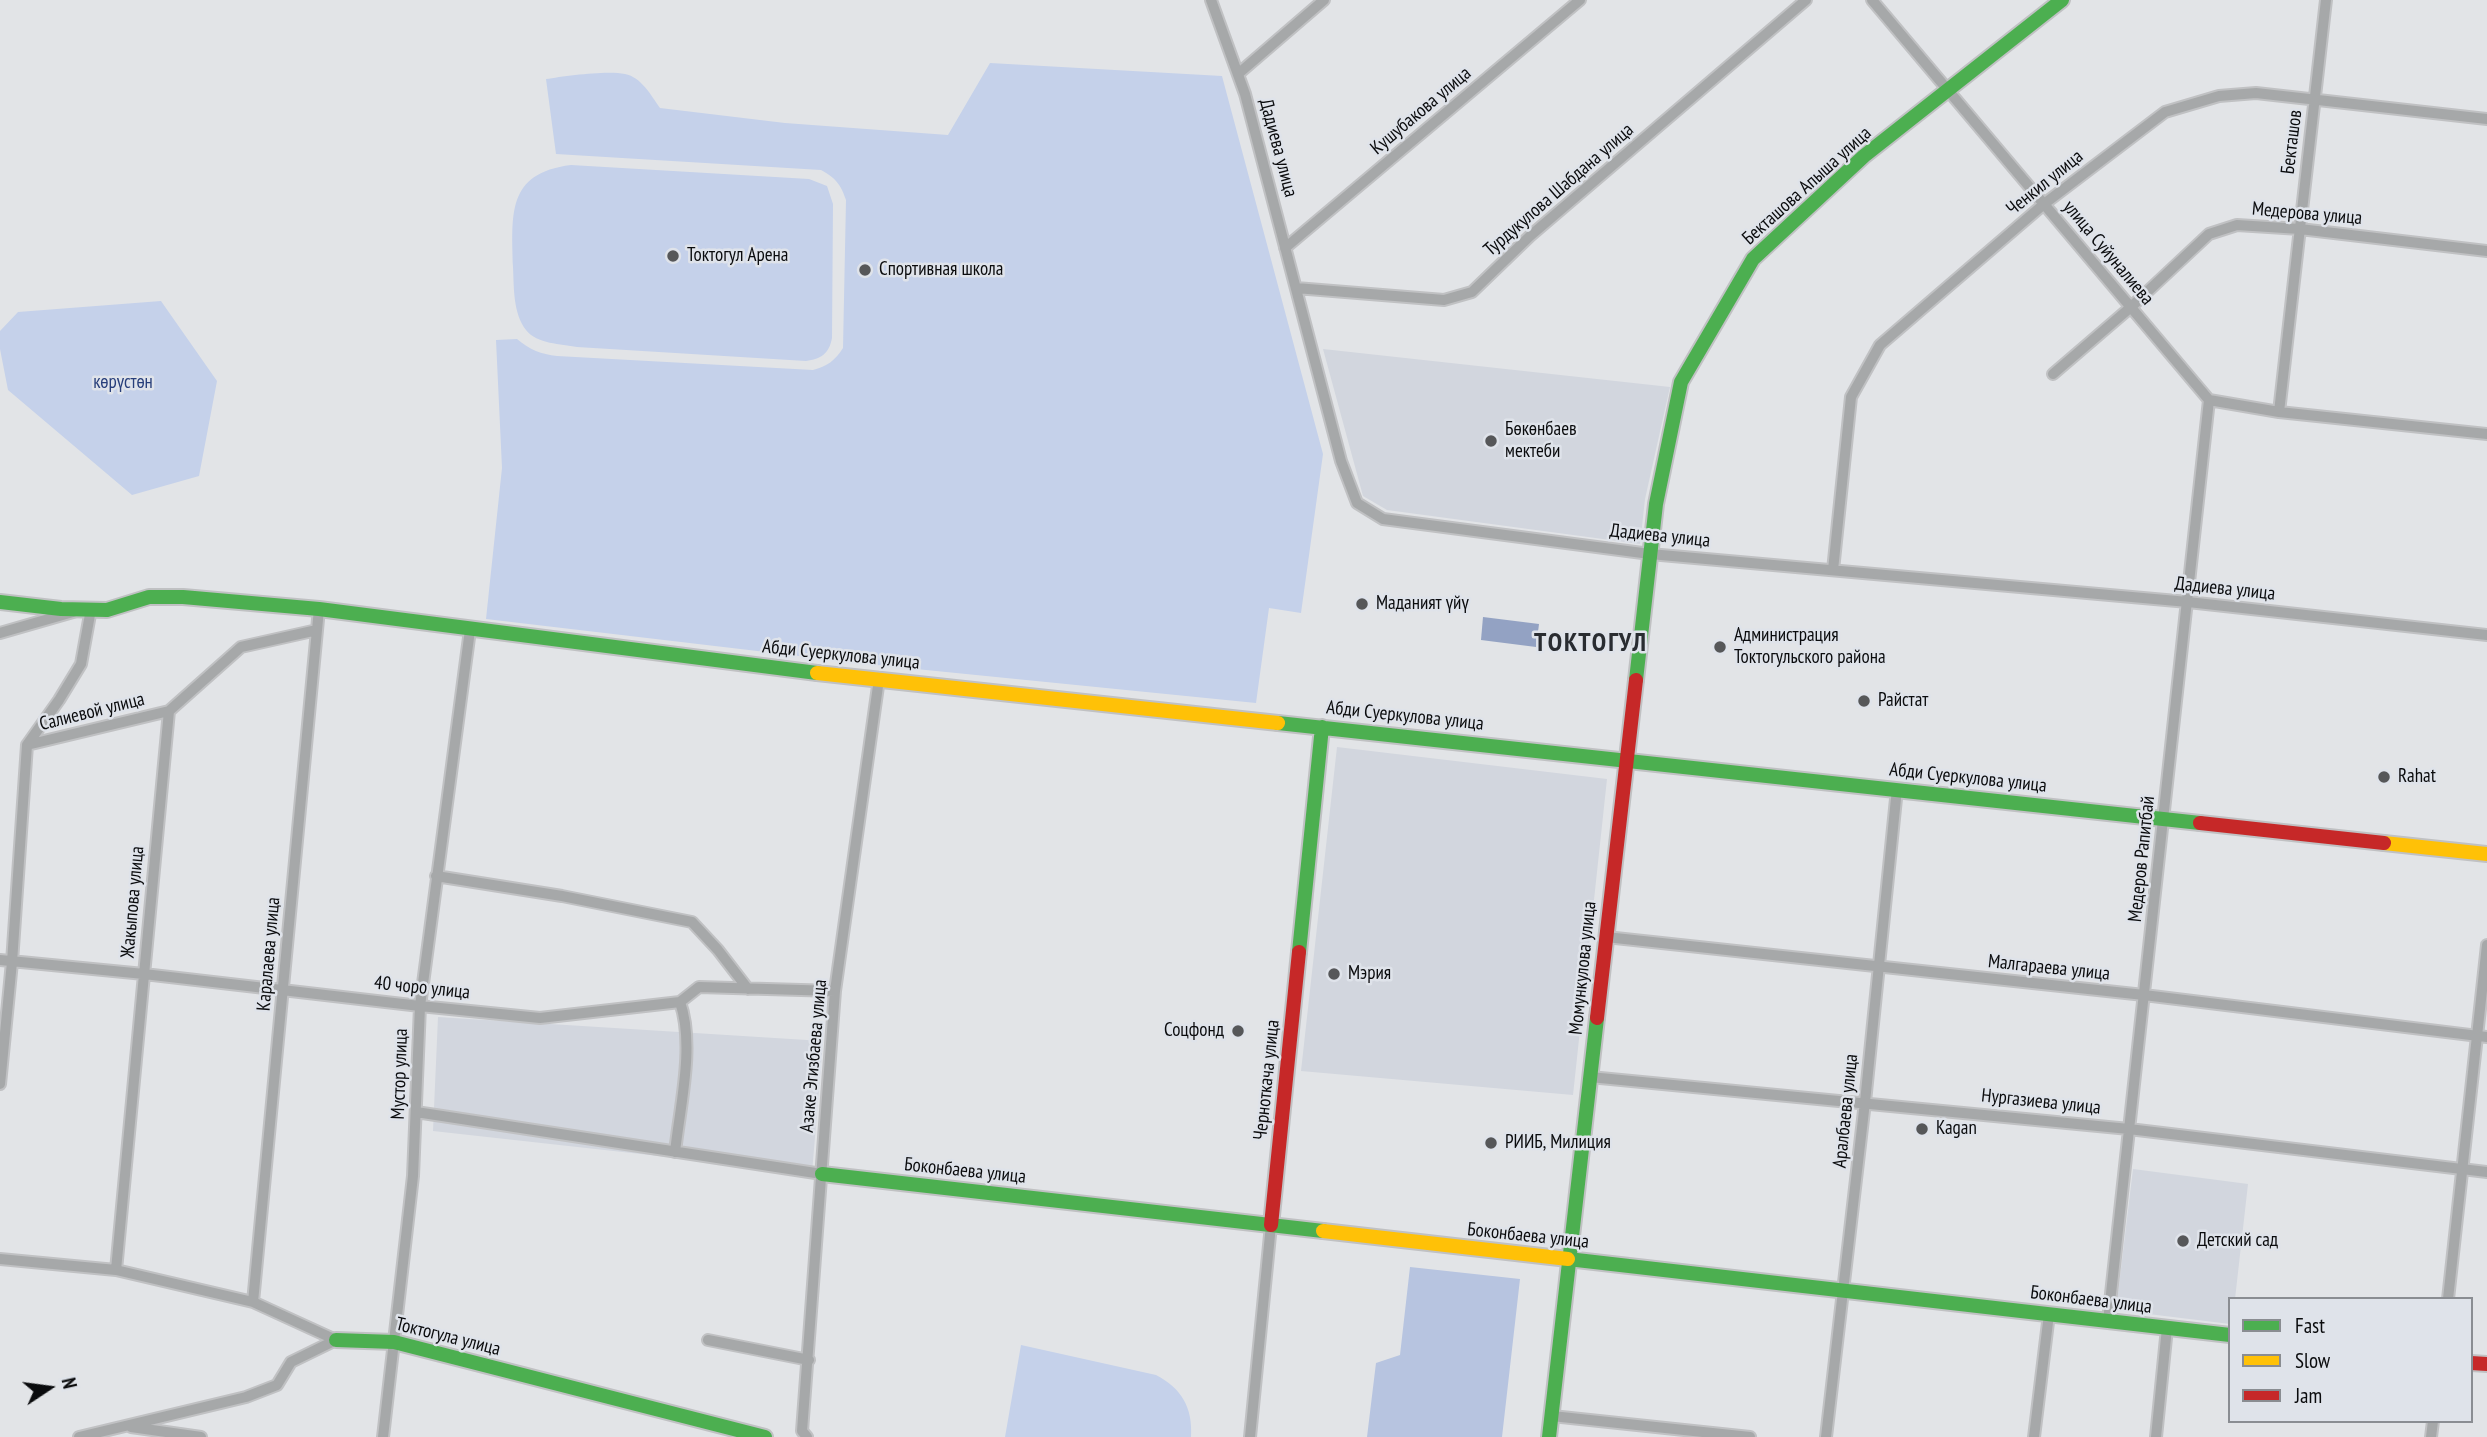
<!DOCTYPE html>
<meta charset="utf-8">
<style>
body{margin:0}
#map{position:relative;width:2487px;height:1437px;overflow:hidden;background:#e2e4e7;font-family:"PT Sans Narrow",sans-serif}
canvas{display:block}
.legend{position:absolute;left:2228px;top:1297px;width:245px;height:126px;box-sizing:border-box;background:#dfe3ea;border:2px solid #8a8d92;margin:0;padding:9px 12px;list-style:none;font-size:21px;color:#0a0b0d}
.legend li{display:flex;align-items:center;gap:14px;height:35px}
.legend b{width:35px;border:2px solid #8a8d92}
.north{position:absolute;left:14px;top:1353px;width:70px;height:70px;-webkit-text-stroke:5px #dfe3ea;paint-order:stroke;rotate:77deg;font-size:19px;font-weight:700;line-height:28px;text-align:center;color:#0a0b0d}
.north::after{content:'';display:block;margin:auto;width:24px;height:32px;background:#0a0b0d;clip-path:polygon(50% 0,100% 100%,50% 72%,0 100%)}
</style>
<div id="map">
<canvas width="2487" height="1437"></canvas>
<ul class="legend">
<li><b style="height:9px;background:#4caf50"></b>Fast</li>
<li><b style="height:9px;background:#ffc107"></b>Slow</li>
<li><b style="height:9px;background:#c62828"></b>Jam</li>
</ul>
<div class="north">N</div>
</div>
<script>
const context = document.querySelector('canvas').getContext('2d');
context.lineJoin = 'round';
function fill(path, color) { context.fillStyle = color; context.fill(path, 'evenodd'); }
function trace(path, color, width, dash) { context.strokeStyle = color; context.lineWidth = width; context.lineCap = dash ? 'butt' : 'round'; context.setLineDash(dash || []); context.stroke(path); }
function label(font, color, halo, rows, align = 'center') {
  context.font = font + ' "PT Sans Narrow",sans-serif'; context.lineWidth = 5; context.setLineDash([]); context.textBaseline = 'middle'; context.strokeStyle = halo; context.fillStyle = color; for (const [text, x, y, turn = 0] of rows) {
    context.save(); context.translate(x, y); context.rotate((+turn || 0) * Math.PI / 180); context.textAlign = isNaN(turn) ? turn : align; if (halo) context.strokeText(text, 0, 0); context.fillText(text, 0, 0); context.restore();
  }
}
const built = new Path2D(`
 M1323,349L1670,387L1645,499L1640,544L1387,510L1363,496Z
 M1337,747L1607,779L1573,1095L1301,1071Z
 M438,1017L823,1041L812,1173L433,1131Z
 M2133,1169L2248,1184L2235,1299H2230V1324L2116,1310Z`);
const green = new Path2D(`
 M990,63L1222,76L1323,454L1301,613L1269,608L1256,703L876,665L486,619L502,468L496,340L517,339C530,350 541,354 557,356L813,370C827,366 835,361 843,348L846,200C841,185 836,178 821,170L556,154L546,79C565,76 607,70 625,74C641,77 651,95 660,108L785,123L948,135Z
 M571,165L809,179L827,186L833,204L832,338C829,354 821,359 806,361L577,347C561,344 537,344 526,330C513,313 514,288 513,267C512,215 506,173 571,165Z
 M161,301L217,381L199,476L132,495L8,390L0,349V331L18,312Z
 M1021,1345L1156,1375C1181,1388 1193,1407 1191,1437H1005Z`);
const forest = new Path2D(`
 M1410,1267L1520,1279L1502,1437H1367L1376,1363L1400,1355Z`);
const water = new Path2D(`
 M1483,617L1539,624L1536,647L1481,640Z`);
const street = new Path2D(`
 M1211,0L1245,94L1341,461L1357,503L1383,519L1650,554L2188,602L2487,635
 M1872,0L2209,400
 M1238,74L1324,0
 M1285,248L1580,0
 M1296,288L1444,300L1472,292L1530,236L1806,0
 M2053,374L2131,307L2209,234L2237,225L2300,229L2487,251
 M2209,400L2279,412L2487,434
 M2279,412L2326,0
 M1833,570L1851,397L1880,345L2044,204L2165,112L2219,96L2256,93L2487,119
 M0,633L73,612
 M27,745L59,700L81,664L91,609
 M436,876L562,896L692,922L718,950L748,989
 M1606,937L2144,995L2487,1037
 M0,960L144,974L420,1006L540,1018L680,1002L699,987L835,991
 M1590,1077L2129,1129L2487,1172
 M0,1084L12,962L27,745L169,711
 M416,1112L822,1174
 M675,1152C680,1106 695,1045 680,1002
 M0,1259L116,1270L253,1302L336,1340
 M116,1270L169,711L241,647L317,630
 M2448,1299L2487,945
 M253,1302L319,609
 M2108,1321L2209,400
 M708,1340L809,1360
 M1552,1416L1750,1437
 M131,1427L201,1437
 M79,1437L246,1397L277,1385L291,1362L336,1340
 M383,1437L413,1176L420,1006L470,630
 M807,1437L802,1431L835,991L879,679
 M1250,1437L1271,1225
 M1826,1437L1865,1102L1897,789
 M2034,1437L2049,1314
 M2156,1437L2167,1328
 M2431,1437L2433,1421`);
const fast = new Path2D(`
 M0,602L61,609L107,610L149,597H183L319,609L817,673
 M1636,680L1656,504L1681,382L1753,259L1864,156L2062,0
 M1278,723L2200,823
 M1299,952L1322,727
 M822,1174L1323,1231
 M1568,1259L2230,1335
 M336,1340L394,1342L765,1437
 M1549,1437L1597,1018`);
const slow = new Path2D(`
 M817,673L1278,723
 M2384,843L2487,854
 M1323,1231L1568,1259`);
const jam = new Path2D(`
 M2200,823L2384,843
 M1597,1018L1636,680
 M1271,1225L1299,952
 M2471,1363L2487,1364`);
const markers = [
 [673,256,7,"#565759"],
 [865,270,7,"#565759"],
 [1491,441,7,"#565759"],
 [1362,604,7,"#565759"],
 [1720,647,7,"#565759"],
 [1864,701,7,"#565759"],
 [2384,777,7,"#565759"],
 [1334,974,7,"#565759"],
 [1238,1031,7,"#565759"],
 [1922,1129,7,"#565759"],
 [1491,1143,7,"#565759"],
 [2183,1241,7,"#565759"]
];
const streetNames = [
 ["Кушубакова улица",1421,111,-40],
 ["Бекташов",2292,142,-83],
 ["Дадиева улица",1278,148,75],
 ["Ченкил улица",2045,183,-39],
 ["Бекташова Апыша улица",1807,186,-42],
 ["Турдукулова Шабдана улица",1559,190,-41],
 ["Медерова улица",2307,214,5],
 ["улица Суйуналиева",2108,253,50],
 ["Дадиева улица",1660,536,6],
 ["Дадиева улица",2225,589,6],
 ["Абди Суеркулова улица",841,655,6],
 ["Салиевой улица",92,712,-14],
 ["Абди Суеркулова улица",1405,716,6],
 ["Абди Суеркулова улица",1968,778,6],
 ["Медеров Рапитбай",2142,859,-84],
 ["Жакыпова улица",133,902,-85],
 ["Каралаева улица",269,954,-85],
 ["Момункулова улица",1583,968,-84],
 ["Малгараева улица",2049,968,6],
 ["40 чоро улица",422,988,6],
 ["Азаке Эгизбаева улица",814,1056,-85],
 ["Мустор улица",400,1074,-88],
 ["Черноткача улица",1267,1080,-84],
 ["Нургазиева улица",2041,1102,6],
 ["Аралбаева улица",1846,1111,-84],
 ["Боконбаева улица",965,1171,6],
 ["Боконбаева улица",1528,1236,6],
 ["Боконбаева улица",2091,1300,7],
 ["Токтогула улица",448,1337,14]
];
const poiNames = [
 ["Токтогул Арена",687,256],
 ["Спортивная школа",879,270],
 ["Бөкөнбаев",1505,430],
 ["мектеби",1505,452],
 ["Маданият үйү",1376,604],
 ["Администрация",1734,636],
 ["Токтогульского района",1734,658],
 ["Райстат",1878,701],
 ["Rahat",2398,777],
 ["Мэрия",1348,974],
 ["Соцфонд",1224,1031,"right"],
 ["Kagan",1936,1129],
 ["РИИБ, Милиция",1505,1143],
 ["Детский сад",2197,1241]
];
const parkNames = [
 ["көрүстөн",123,383]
];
const districtNames = [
 ["ТОКТОГУЛ",1591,644]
];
fill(built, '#d2d6de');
fill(green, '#c5d1ea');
fill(forest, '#b7c4e0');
fill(water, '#93a2c3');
trace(street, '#c0c1c3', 14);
trace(fast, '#c0c1c3', 18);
trace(slow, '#c0c1c3', 18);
trace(jam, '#c0c1c3', 18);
trace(street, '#a6a8a9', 10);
trace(fast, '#4caf50', 14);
trace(slow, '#ffc107', 14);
trace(jam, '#c62828', 14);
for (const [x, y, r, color] of markers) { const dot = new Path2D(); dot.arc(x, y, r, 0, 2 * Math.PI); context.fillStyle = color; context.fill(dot); trace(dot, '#dfe3ea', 2.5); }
label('19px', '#0a0b0d', '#dfe3ea', streetNames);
label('19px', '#0a0b0d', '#dfe3ea', poiNames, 'left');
label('19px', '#283f7b', '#dfe3ea', parkNames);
context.letterSpacing = '2px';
label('bold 26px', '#292c31', '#dfe3ea', districtNames);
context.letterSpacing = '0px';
</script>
